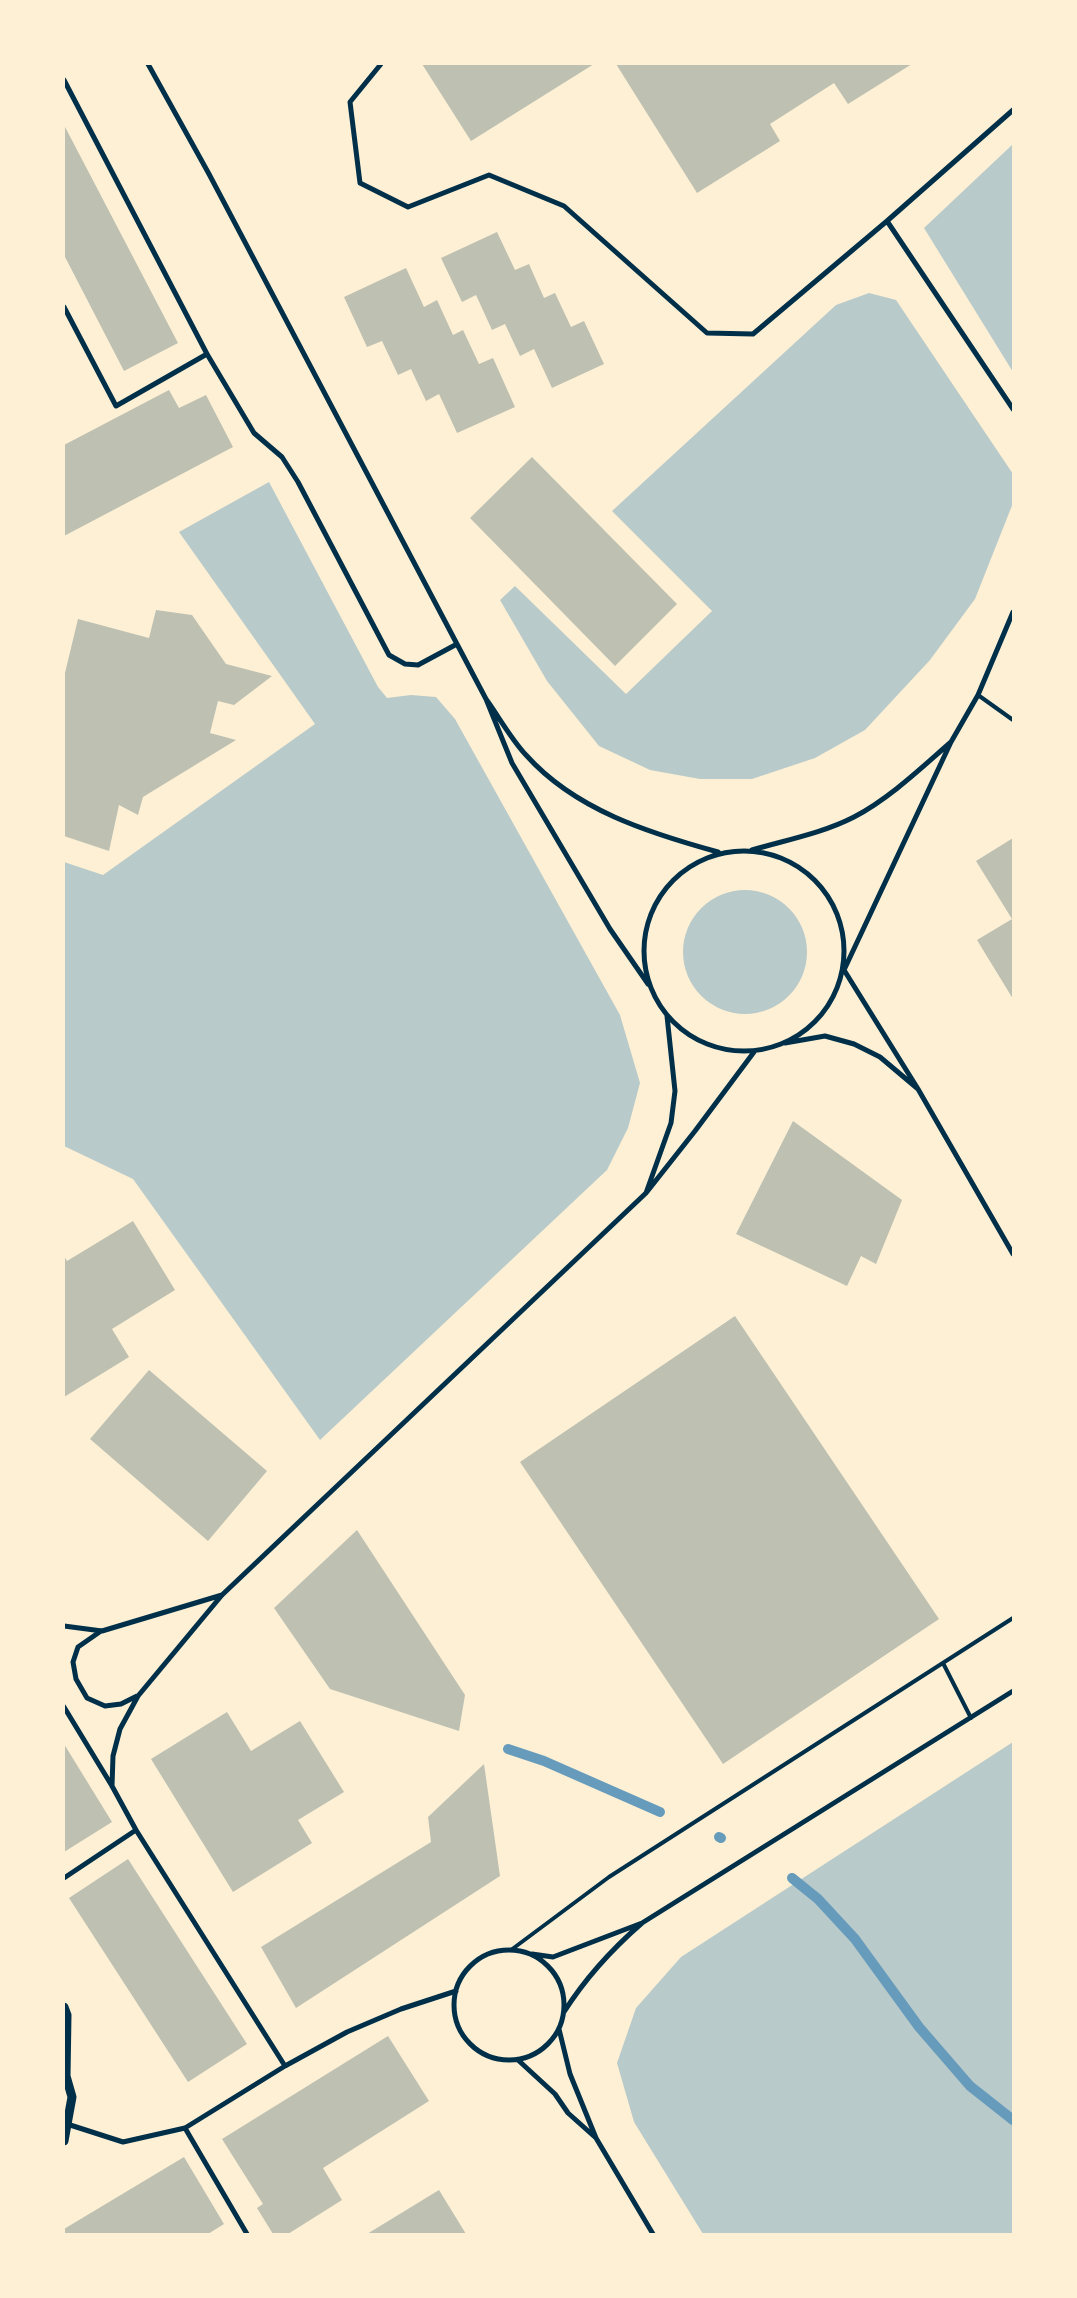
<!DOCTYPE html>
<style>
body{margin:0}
#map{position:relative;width:1077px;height:2298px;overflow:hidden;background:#fdf0d5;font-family:"DM Sans",sans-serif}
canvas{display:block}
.frame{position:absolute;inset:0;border:65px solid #fdf0d5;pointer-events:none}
</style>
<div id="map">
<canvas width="1077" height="2298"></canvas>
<div class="frame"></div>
</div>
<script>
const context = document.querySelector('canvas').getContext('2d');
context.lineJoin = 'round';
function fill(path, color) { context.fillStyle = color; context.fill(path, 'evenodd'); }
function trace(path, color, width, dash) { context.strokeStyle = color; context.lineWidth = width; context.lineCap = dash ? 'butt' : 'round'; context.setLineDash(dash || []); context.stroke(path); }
const green = new Path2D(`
 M1013,144V372L924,228Z
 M869,293L896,300L1013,474V503L975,599L930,660L865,730L815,758L752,779H700L650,770L599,746L547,681L500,600L515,586L626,694L712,611L612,511L836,305Z
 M269,482L378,687L387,698L411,695L436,697L455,719L620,1015L640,1083L628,1128L607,1170L320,1440L133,1179L64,1146V862L103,875L315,724L179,532Z
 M683 952a62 62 0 1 1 124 0a62 62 0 1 1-124 0Z
 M1013,1742V2234H703L634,2122L617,2063L636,2008L681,1957Z`);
const stream = new Path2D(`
 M508,1749L544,1761L660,1812
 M719,1837L721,1838
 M792,1878L818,1899L855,1939L919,2027L970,2086L1013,2120`);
const building = new Path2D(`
 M422,64H594L471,141Z
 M616,64H912L848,104L834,83L770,124L780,141L697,193Z
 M64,125L178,343L124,371L64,255Z
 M497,232L515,270L529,264L544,298L555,293L571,327L584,321L604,364L552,388L534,349L520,356L505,324L492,330L476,295L462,302L441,258Z
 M406,268L424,307L437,300L453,335L463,330L479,364L493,358L515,407L457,433L439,394L426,401L411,369L398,375L382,341L367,347L344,297Z
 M169,390L179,408L206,395L233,447L64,536V445Z
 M532,457L677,604L615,666L470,518Z
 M156,610L192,615L226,664L272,676L234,705L218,701L210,733L236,740L143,797L138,815L119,805L109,851L64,836V677L78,619L149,638Z
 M1013,838V999L977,940L1012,919L976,861Z
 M793,1121L902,1200L876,1264L861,1256L847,1286L736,1234Z
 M133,1221L175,1290L112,1329L129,1357L64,1397V1256L67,1261Z
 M735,1316L939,1619L723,1764L520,1462Z
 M149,1370L267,1471L208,1541L90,1439Z
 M357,1530L465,1695L459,1731L330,1689L274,1608Z
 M227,1712L251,1751L300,1721L344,1792L298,1820L312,1843L233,1892L151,1759Z
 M64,1744L112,1822L64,1852Z
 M484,1764L500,1876L296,2008L261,1947L431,1842L428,1817Z
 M128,1859L247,2044L188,2082L69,1898Z
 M388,2036L429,2101L323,2168L342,2200L288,2234H273L257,2208L263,2204L222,2139Z
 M184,2157L224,2224L208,2234H64V2229Z
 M439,2190L466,2234H367Z`);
const service = new Path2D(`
 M978,695L1013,720
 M943,1663L971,1718
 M511,1950L609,1877L1013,1618`);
const minor = new Path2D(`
 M148,64L209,174L486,699
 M381,64L350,102L360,183L408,207L489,175L564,206L707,333L753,334L887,221
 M64,80L207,354L116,406L64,307
 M1013,110L887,221L1013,409
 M207,354L254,433L282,457L298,482L389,655L405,664L418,665L457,644
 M951,742L978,695L1013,612
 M752,850C786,840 823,833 854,817C890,798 921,768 951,742L844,970L918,1089L880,1057L854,1044L825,1036L785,1043
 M644 951a100 100 0 1 1 200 0a100 100 0 1 1-200 0Z
 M648,984L610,929L512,763L486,699C499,717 511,739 526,755C575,810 649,833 718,852
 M667,1016L675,1091L671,1123L646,1193L695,1131L754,1052
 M918,1089L1013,1254
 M64,1626L102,1631L222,1595
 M101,1631L78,1647L73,1662L76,1679L87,1698L105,1706L121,1704L137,1696
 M64,1707L112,1786L136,1830L285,2066
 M112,1786L113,1756L120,1729L138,1696L222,1595L646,1193
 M64,1878L136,1830
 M642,1923L1013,1691
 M454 2005a55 55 0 1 1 110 0a55 55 0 1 1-110 0Z
 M532,1954L553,1957L642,1923C611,1950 586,1977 564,2012
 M518,2060L555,2094L568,2113L596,2138L570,2074L559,2029
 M67,2124L123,2142L185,2128L285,2066L347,2032L401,2009L456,1991
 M185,2128L247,2234
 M596,2138L653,2234`);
const tertiary = new Path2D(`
 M64,2007L67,2015L66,2076L72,2097L64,2141`);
fill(green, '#b9caca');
trace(stream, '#669bbc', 10);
fill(building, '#bec0b2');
trace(service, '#003049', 4);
trace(minor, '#003049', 5);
trace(tertiary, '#003049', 9);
</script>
